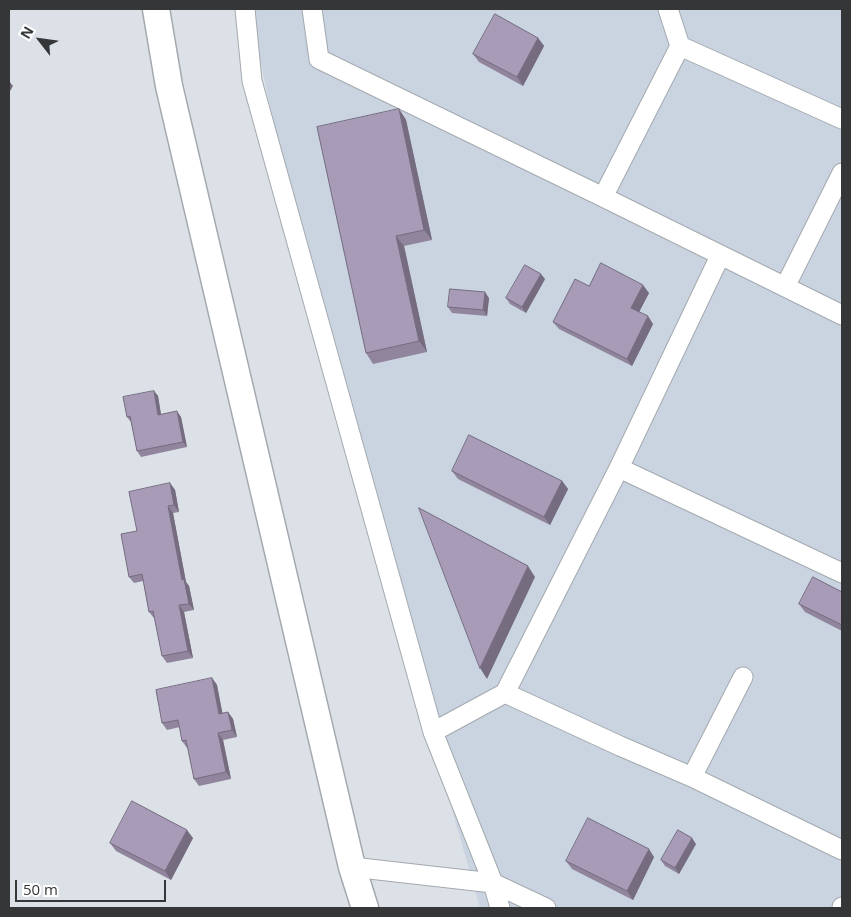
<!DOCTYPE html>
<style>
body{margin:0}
#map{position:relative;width:851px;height:917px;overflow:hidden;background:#dbe1e7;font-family:"Open Sans",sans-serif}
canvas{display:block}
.frame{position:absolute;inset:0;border:10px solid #343638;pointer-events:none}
.north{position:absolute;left:15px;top:15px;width:50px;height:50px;-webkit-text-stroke:4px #fff;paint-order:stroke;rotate:300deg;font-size:14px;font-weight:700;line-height:20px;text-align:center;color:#343638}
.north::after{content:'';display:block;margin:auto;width:18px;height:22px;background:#343638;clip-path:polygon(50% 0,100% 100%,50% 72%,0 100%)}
.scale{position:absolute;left:15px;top:880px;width:151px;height:22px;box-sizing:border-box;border:2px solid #343638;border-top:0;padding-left:6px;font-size:15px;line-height:18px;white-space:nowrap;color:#343638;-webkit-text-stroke:4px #fff;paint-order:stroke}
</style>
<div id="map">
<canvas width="851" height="917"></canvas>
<div class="frame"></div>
<div class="north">N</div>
<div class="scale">50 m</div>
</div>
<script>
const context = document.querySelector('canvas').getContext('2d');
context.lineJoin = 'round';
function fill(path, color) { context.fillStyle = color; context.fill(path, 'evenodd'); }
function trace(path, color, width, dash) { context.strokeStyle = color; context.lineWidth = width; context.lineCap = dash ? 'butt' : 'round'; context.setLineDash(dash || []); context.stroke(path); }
const built = new Path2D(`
 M253,9H842V908H480L328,373L259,55Z`);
const street = new Path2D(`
 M245,9L252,81L433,732L493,883L500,908
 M312,9L319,59L603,197L842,315
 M680,46L842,119
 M603,197L680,46L668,9
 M785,287L842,173
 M619,468L842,573
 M505,693L620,746L692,777L743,677
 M433,732L505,693L619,468L720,256
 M692,777L842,850
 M352,867L493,883L546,908
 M842,908V907`);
const secondary = new Path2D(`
 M156,9L169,86L352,867L365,908`);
const wall = new Path2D(`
 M538,38L544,46L523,86L479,62L473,54Z
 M399,109L406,120L432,240L404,246L427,352L373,364L366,353Z
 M545,279L526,313L510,304L506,298Z
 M589,286L649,293L639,312L653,324L632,366L559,329L553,322Z
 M489,298L487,316L452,313L448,307Z
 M154,391L158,396L161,414L181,417L187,447L141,457L137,451L131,422L127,417Z
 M452,471L562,481L568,489L550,525L458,479Z
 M170,483L175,490L179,512L173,513L186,582L189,586L194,610L184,612L193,658L167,663L162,656L155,618H154L149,612L143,581L134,583L129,577L137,531Z
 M842,592V631L805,612L799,604Z
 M212,678L217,685L222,713L228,712L233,719L237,737L223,740L231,779L199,786L194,779L188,747L187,748L182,741L180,727L167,730L162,723Z
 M193,838L171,880L116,851L110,843Z
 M696,844L679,874L665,866L661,860Z
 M654,857L633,900L572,869L566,861Z`);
const shadedWall = new Path2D(`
 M538,38L544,46L523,86L517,77Z
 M9,81L13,86L9,93Z
 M399,109L406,120L432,240L424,230Z
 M396,236L404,246L427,352L419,341Z
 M541,274L545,279L526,313L522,307Z
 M643,285L649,293L637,316L631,308Z
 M485,292L489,298L487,316L483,310Z
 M648,316L653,324L632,366L627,359Z
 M154,391L158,396L162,421L158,415Z
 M177,411L181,417L187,447L183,442Z
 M562,481L568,489L550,525L544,517Z
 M170,483L175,490L179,512L174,505Z
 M168,506L173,513L186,582L189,586L194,610L189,604L182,580Z
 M528,566L535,577L487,679L480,668Z
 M179,605L184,612L193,658L188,651Z
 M212,678L217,685L224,721L219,714Z
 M228,712L233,719L237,737L232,730Z
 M218,733L223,740L231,779L226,772Z
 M187,830L193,838L171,880L165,871Z
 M692,838L696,844L679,874L675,868Z
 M649,849L654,857L633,900L627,891Z`);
const building = new Path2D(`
 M495,14L538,38L517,77L473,54Z
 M399,109L424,230L396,236L419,341L366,353L317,127Z
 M601,263L643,285L631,308L648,316L627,359L553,322L575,279L589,286Z
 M525,265L541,274L522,307L506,298Z
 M450,289L485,292L483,310L448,307Z
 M154,391L158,415L177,411L183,442L137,451L130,416L127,417L123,397Z
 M469,435L562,481L544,517L452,471Z
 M170,483L174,505L168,506L182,580L184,579L189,604L179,605L188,651L162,656L153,611L149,612L142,574L129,577L121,534L137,531L129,492Z
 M419,508L528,566L480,668Z
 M813,577L842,592V625L799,604Z
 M212,678L219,714L228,712L232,730L218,733L226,772L194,779L186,740L182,741L178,720L162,723L156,690Z
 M132,801L187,830L165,871L110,843Z
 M588,818L649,849L627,891L566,861Z
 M678,830L692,838L675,868L661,860Z`);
fill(built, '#c9d4e0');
trace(street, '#a3a9af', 21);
trace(secondary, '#a3a9af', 29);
trace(street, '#fff', 19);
trace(secondary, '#fff', 26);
fill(wall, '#90859d');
fill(shadedWall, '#756c80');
fill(building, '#a79bb7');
trace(building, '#756c80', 1);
</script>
